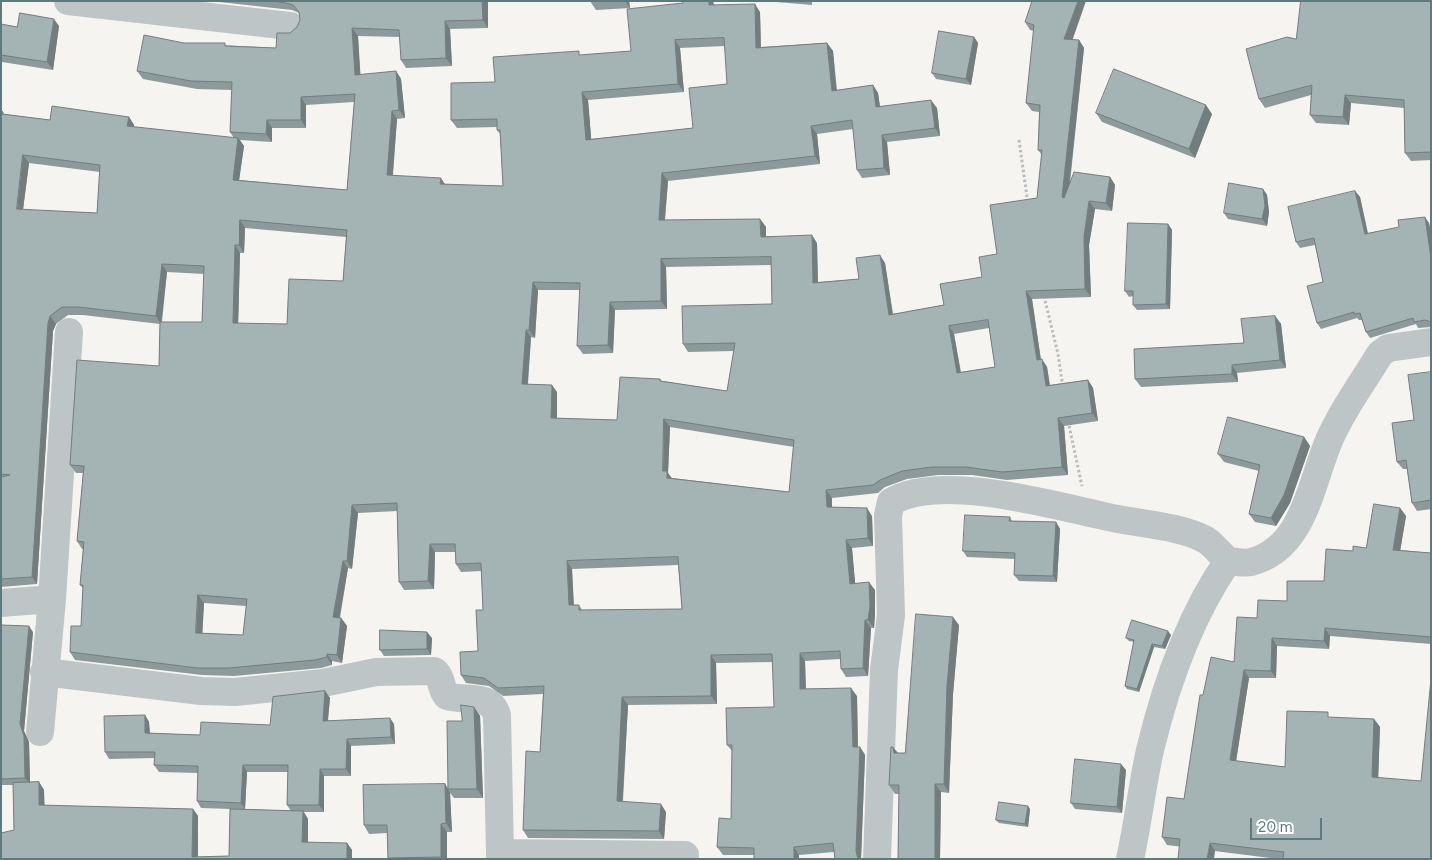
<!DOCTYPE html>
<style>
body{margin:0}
#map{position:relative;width:1432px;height:860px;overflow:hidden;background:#f6f4f1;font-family:Figtree,sans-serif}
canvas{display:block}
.frame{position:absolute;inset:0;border:2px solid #5d7a7f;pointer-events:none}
.scale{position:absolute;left:1250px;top:818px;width:72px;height:22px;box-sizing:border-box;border:2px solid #5d7a7f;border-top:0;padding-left:6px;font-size:15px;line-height:18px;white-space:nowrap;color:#5d7a7f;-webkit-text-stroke:4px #fff;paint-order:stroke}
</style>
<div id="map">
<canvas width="1432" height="860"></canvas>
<div class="frame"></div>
<div class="scale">20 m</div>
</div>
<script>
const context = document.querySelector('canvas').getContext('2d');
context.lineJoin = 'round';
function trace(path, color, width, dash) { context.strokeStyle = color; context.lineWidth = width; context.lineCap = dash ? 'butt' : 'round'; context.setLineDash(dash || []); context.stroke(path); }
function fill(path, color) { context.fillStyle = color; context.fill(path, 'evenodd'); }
const path = new Path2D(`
 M1019,140L1028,204
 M1044,296L1058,354L1063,388
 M1068,421L1082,486`);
const minor = new Path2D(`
 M68,1L290,26
 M1,603L52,599
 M44,672L201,691L235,692L323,683L376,672L434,671C443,677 440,689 447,696C465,702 490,692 497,715L500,853
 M40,732L52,599L69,332
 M500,859V853L685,855
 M877,859L884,670L891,615L888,515L891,502C941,471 1062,508 1118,519C1144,524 1183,527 1206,540C1214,545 1221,555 1228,561
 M1130,859C1138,823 1142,786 1150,750C1166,684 1189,617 1228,561C1235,561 1244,564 1251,562C1306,548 1311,479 1331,436C1344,407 1363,382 1380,354L1388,348L1431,342`);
const wall = new Path2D(`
 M35,1H53V2Z
 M210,1H488V28L450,29L452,66L406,68L401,60L400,37L358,36L360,75L396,71L401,79L405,118L397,119L393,175L445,184L503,186L500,134L497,130V127L457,128L451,120L495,82L582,55L631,51L683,3L682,1H713L714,5L760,12L761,47L827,43L833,51L837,90L873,85L878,93L880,106L937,108L940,136L887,142L890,175L862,178L857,170L853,129L817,134L820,164L668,181L665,220L760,219L766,227V236L817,243L818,282L859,279L885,263L893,314L944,305L982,277L1037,198L1042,155L1038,150L1039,112L1032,111L1026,103L1034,31L1030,30L1025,22L1072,40H1079L1084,48L1070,183L1110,177L1115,185L1112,211L1095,209L1089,245L1091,297L1032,299L1041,360L1047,367L1050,385L1088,380L1093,388L1098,421L1064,426L1068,475L1007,480L972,475H938L907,479L885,487L878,493L832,498V507L872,516L873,546L852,548L855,583L875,590V614L874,628H871L868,676L846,677L841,669V659L805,661L806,689L857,696L858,747H860L865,755L861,859H835L834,852L799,855H723L717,847L731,819L732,751L727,745L774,707L773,662L716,663L717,704L628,705L623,801L666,812L664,839L528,838L523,830L540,752L543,694L503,696L489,686L466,683L461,675L478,651L483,610L481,571L461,572L456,564L455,552H435L434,589L404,590L399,582L397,511L358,513L352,569L348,568L340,618H341L347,626L342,663L332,661V665L321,668L234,676L202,675L75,660L70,652L81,626L83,588L80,585L83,549H82L77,541L83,473H76L70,465L159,366L160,324L83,315H68L56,324L53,331L37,584L1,587V111L3,112L4,114L50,120L129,117L134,125V127L234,138L230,132L232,90L197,89L143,79L137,71L184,43L276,48L290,33L297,27L300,20L299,13L292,10ZM725,46L727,84L693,128L591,139L588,100L684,92L680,48ZM354,102L347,190L239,180L244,146L240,140L272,142V128H306V105ZM29,163L100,172L97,213L23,210ZM245,228L346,237L343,281L287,324H238L240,253H244ZM771,265L772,304L683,344L688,352L734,351L727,391L662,381L660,379L617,420L557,418V392L528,384L531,337L535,338L538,290H580L577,346L583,354L613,353L615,310L667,309L666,267ZM167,272L204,274L202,322H162ZM989,328L995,367L961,372L954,334ZM670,427L794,447L789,492L672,478L668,473ZM678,565L682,609L582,610L579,605H574L572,569ZM204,603L246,606L243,635L202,633Z
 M590,1H629L630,8L596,10Z
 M764,1H812V5Z
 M1431,1V160L1411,161L1405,153L1404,108L1351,103L1349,125L1316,123L1310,115L1311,95L1265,108L1259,99L1296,39Z
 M1,24L17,27L59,26L53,70L2,62L1,65Z
 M974,37L978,43L971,85L936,79L932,73Z
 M1096,113L1212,114L1195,158L1102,122Z
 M1263,189L1267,195L1269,212L1267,226L1228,219L1224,213Z
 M1355,191L1360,197L1368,233L1429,223L1431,234V327L1418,328L1416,324L1370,338L1366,332L1362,320H1359L1357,318L1321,329L1317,323L1323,282L1315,245L1300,248L1296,242Z
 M1168,224L1172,230L1170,309L1137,310L1133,305V296L1129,297L1125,291Z
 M1275,316L1281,324L1286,368L1237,373L1238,382L1141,387L1135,379L1244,343Z
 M1431,372V509L1417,511L1412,503L1407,469H1403L1397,462L1414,420Z
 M1304,437L1310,446L1290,503L1276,526L1255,522L1249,514L1259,471L1224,462L1218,454Z
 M1400,508L1406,516L1400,550L1431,553V644L1330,636L1329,649L1277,646L1276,678H1249L1236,761L1285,767L1332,718L1374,719L1380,727L1378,777L1431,859H1278L1167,845L1162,837L1184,799L1203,695L1234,662L1257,618L1324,581L1353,551L1366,548Z
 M1010,517L1012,521L1056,522L1060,529L1057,582L1019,581L1014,575L1015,559L967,557L963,551Z
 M1,625L33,632L24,731L29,742L30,782H39L44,790V806L193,809L198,816V857L229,856L230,809L201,808L197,801L198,773L159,772L154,765L155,758L109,759L105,752L145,715L149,722L150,733L200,735L270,725L325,691L330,698L328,721L394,724L395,744L351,746V776H324V812H304L308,819V843H347L352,850V859H1L14,830L13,785H1ZM247,772H288L287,805L291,811L245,809Z
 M959,625L953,694L949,793L941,792L940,859H898L899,794H895L889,785L893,747L898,753H905Z
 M1171,635L1165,649L1154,647L1139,692L1127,689L1125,686L1134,642L1129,641L1126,638Z
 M432,638L431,655L384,656L380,650Z
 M474,707L480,716L483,798H454L450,793L452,832H447V859H388L387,833L369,834L364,825L445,784L448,788L462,721Z
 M1126,770L1122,813L1075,809L1071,803Z
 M1030,809L1028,827L999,823L996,820Z`);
const shadedWall = new Path2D(`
 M482,1H488V28L483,20Z
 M625,1H629L630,8Z
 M709,1H713L715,13L709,5Z
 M1078,1H1086L1070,47L1064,39Z
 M755,4L760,12L761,56L756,48Z
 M54,19L59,26L53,70L47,62Z
 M445,21L450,29L452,66L446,58Z
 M352,28L358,36L361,83L355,75Z
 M974,37L978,43L971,85L966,79Z
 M675,40L680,48L684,92L678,84Z
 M1079,40L1084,48L1067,205L1062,197Z
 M827,43L833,51L837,98L832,91Z
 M396,71L401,79L405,118L399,110Z
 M873,85L878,93L881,115L876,107Z
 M582,92L588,100L592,148L586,140Z
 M1345,95L1351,103L1349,125L1343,117Z
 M301,97L306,105V128L301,120Z
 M931,100L937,108L940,136L935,128Z
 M1206,105L1212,114L1195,158L1189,149Z
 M392,111L397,119L392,183L387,175Z
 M129,117L134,125L133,134L127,126Z
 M267,120L272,128V142L266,134Z
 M811,126L817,134L820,164L815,156Z
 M882,135L887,142L890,175L884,168Z
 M238,138L244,146L238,188L233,180Z
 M23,155L29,163L22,217L17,209Z
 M662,173L668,181L664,228L659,220Z
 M1110,177L1115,185L1112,211L1106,203Z
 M441,178L446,186L440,184Z
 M1263,189L1267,195L1269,212L1267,226L1262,219Z
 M1355,191L1360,197L1369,240L1365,234Z
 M1089,201L1095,209L1089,245L1091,297L1085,289L1084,237Z
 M1425,217L1429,223L1431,234V259Z
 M760,219L766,227V245L761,237Z
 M240,220L245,228L244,253L239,245Z
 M1168,224L1172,230L1170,309L1166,304Z
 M812,235L817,243L818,290L813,283Z
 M235,245L240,253L238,331L233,323Z
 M880,255L885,263L894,323L889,315Z
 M661,259L666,267L667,309L661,301Z
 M162,264L167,272L161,324L156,316Z
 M533,282L538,290L535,338L529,330Z
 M1026,291L1032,299L1042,368L1037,360Z
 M610,302L615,310L613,353L608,345Z
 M50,316L56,324L53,331L37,584L32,577L48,323Z
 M1275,316L1281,324L1286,368L1280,360Z
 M949,326L954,334L962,381L957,373Z
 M526,330L531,337L527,392L522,384Z
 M1042,359L1047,367L1051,394L1046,386Z
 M1232,365L1237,373L1238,382L1232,374Z
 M1088,380L1093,388L1098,421L1092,413Z
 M552,385L557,392V426L551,418Z
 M1058,418L1064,426L1068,475L1062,467Z
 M664,419L670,427L668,473L672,479V485L663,471Z
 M1304,437L1310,446L1290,503L1276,526L1271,518Z
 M826,490L832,498V514L827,507Z
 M352,505L358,513L352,569L347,561Z
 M867,508L872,516L873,546L868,538Z
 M1400,508L1406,516L1399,558L1393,550Z
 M1056,522L1060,529L1057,582L1053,576Z
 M846,540L852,548L856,592L850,584Z
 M430,544L435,552L434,589L428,581Z
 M343,561L348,568L338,625L333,617Z
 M567,561L572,569L574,613L569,605Z
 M869,582L875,590V614L874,628L868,620Z
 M198,595L204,603L202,641L196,633Z
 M953,617L959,625L953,694L949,793L944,784L947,686Z
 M341,618L347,626L342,663L337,655Z
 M865,620L871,628L868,676L863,668Z
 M29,626L33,632L24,731L29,742L30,784L25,778L20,724Z
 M1325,628L1330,636L1329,649L1324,641Z
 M1168,631L1171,635L1165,649L1162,646Z
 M427,632L432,638L431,655L427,649Z
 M1272,638L1277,646L1276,678L1271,671Z
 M1152,644L1154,647L1139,692L1137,689Z
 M800,653L805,661L806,697L800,689Z
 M327,654L332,661V665L327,657Z
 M711,655L716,663L717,704L711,696Z
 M1244,670L1249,678L1235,768L1230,760Z
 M851,688L857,696L858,755L853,747Z
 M325,691L330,698L327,727L323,721Z
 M622,697L628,705L622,809L617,801Z
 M474,707L480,716L483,798L477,789Z
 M145,715L149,722L150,739L145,733Z
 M390,718L394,724L395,744L391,737Z
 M1374,719L1380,727L1378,785L1372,777Z
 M347,739L351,746V776L346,769Z
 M860,747L865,755L861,859H858L856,851Z
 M893,747L899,755L894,753Z
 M1121,764L1126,770L1122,813L1117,807Z
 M243,765L247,772L245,809L241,803Z
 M320,769L324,776V812L319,805Z
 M39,782L44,790L45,813L39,805Z
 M445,784L450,793L452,832L446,823Z
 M935,784L941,792L940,859H935Z
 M661,804L666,812L664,839L659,831Z
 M1028,806L1030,809L1028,827L1025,824Z
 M193,809L198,816V859L192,857Z
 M303,811L308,819V850L302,842Z
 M441,824L447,832V859H442L441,857Z
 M347,843L352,850V859H347Z
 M1210,843L1215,851L1214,859H1207Z
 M794,847L799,855V859H794Z`);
const building = new Path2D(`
 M274,1H482L483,20L445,21L446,58L401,60L399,30L352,28L355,75L396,71L399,110L392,111L387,175L441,178L440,184L503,186L500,130H497V119L451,120V83L495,82L493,57L579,51V55L631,51L627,9L683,3L682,1H709V5L755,4L756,48L827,43L832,91L873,85L876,107L931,100L935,128L882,135L884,168L857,170L852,120L811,126L815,156L662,173L659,220L760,219L761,237L812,235L813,283L859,279L856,258L880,255L889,315L944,305L940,284L982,277L979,257L997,254L990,205L1037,198L1042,150H1038L1040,105L1026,103L1034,25L1025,22L1032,1H1078L1064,39L1079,40L1062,197L1064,198L1074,172L1110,177L1106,203L1089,201L1084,237L1085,289L1026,291L1037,360L1042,359L1046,386L1088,380L1092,413L1058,418L1062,467L1002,472L966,467H932L902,471L880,480L873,485L826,490L827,507L867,508L868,538L846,540L850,584L869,582L870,606L868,620H865L863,668L841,669L840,651L800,653V689L851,688L853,747H860L856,851L858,859H835L833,843L794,847V859H754V848L717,847L719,818L731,819L732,745H727L726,708L774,707L772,654L711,655V696L622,697L617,801L661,804L659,831L523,830L526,751L540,752L544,686L498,688L484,678L461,675L460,652L478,651L476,610H483L481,563L456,564L455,544H430L428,581L399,582L397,503L352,505L347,561H343L333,617L341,618L337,655L327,654V657L315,660L229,668H197L70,652L71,626H81L83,585H80L84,542L77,541L84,466L70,465L77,360L159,366L160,322H202L204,266L162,264L156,316L78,307H62L50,316L48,323L32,577L1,579V477L10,475L1,474V111L3,112L2,114L50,120L52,106L129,117L127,126L238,138L233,180L347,190L355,94L301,97V120H267L266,134L230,132L232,82L191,81L137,71L144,35L184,43H225V46L276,48L277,33H290L297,27L300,20L299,12L293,5L286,3ZM724,38L727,84L689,88L693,128L586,140L582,92L678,84L675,40ZM23,155L100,165L97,213L17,209ZM240,220L347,230L343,281L289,279L287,324L233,323L235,245H239ZM771,257L772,304L682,306L683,344L735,343L727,391L660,381V379L620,377L617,420L551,418L552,385L522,384L526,330H529L533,282L580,283L577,346L608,345L610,302L661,301V259ZM988,320L995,367L957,373L949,326ZM664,419L794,440L789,492L667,478V471H663ZM678,557L682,609L579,610V605H569L567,561ZM198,595L247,599L243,635L196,633Z
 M1301,1H1431V152L1405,153L1404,100L1345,95L1343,117L1310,115L1312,85L1259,99L1246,49L1287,37L1296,39Z
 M20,13L54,19L47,62L1,55V24L17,27Z
 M939,31L974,37L966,79L932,73Z
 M1114,69L1206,105L1189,149L1096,113Z
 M1229,183L1263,189L1265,206L1262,219L1224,213Z
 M1355,191L1365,234L1399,227L1398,220L1425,217L1431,258V322L1425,320L1414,322L1413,318L1366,332L1360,313L1354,314V312L1317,323L1307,286L1323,282L1314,238L1296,242L1288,207Z
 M1128,223L1168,224L1166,304L1133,305V291H1125Z
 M1275,316L1280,360L1232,365V374L1135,379L1134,349L1244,343L1241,319Z
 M1431,372V500L1412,503L1406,460L1397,462L1392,423L1414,420L1408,375Z
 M1228,417L1304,437L1284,495L1271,518L1249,514L1260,465L1218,454Z
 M1374,504L1400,508L1393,550L1431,553V637L1325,628L1324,641L1272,638L1271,671L1244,670L1230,760L1285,767L1287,711L1328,712V717L1374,719L1372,777L1421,781L1431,679V859H1283L1284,852L1210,843L1207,859H1178L1180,839L1162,837L1167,797L1184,799L1200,695H1203L1211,657L1234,662L1237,617L1257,618L1258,600L1287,601V581H1324L1326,549L1353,551V546L1366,548Z
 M965,515L1010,517L1009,521L1056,522L1053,576L1014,575L1015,553L963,551Z
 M916,614L953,617L947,686L944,784H935V859H898L899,785H889L891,747H893L894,753H905Z
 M1132,620L1168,631L1162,646L1152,644L1137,689L1125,686L1134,640L1126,638Z
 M1,625L29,626L20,724L24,736L25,778L1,779Z
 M380,630L427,632V649L380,650Z
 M325,691L323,721L390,718L391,737L347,739L346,769H320L319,805H287L288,765H243L241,803L197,801L198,766L154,765L155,752H105L104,716L145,715V733L200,735L201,722L270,725L273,697Z
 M461,705L474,707L477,789H448L447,721H462Z
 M1075,759L1121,764L1117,807L1071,803Z
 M39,782V805L193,809L192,857L229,856L230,809L303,811L302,842L347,843V859H1V833L14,830L13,783Z
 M445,784L446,823L441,824V857L388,858L387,825H364L363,785Z
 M999,802L1028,806L1025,824L996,820Z`);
trace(path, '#b7bdbe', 3, [2.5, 2.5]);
trace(minor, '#bdc5c6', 28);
fill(wall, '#8d9a9b');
fill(shadedWall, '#737d7e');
fill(building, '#a4b3b4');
trace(building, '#737d7e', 1);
</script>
